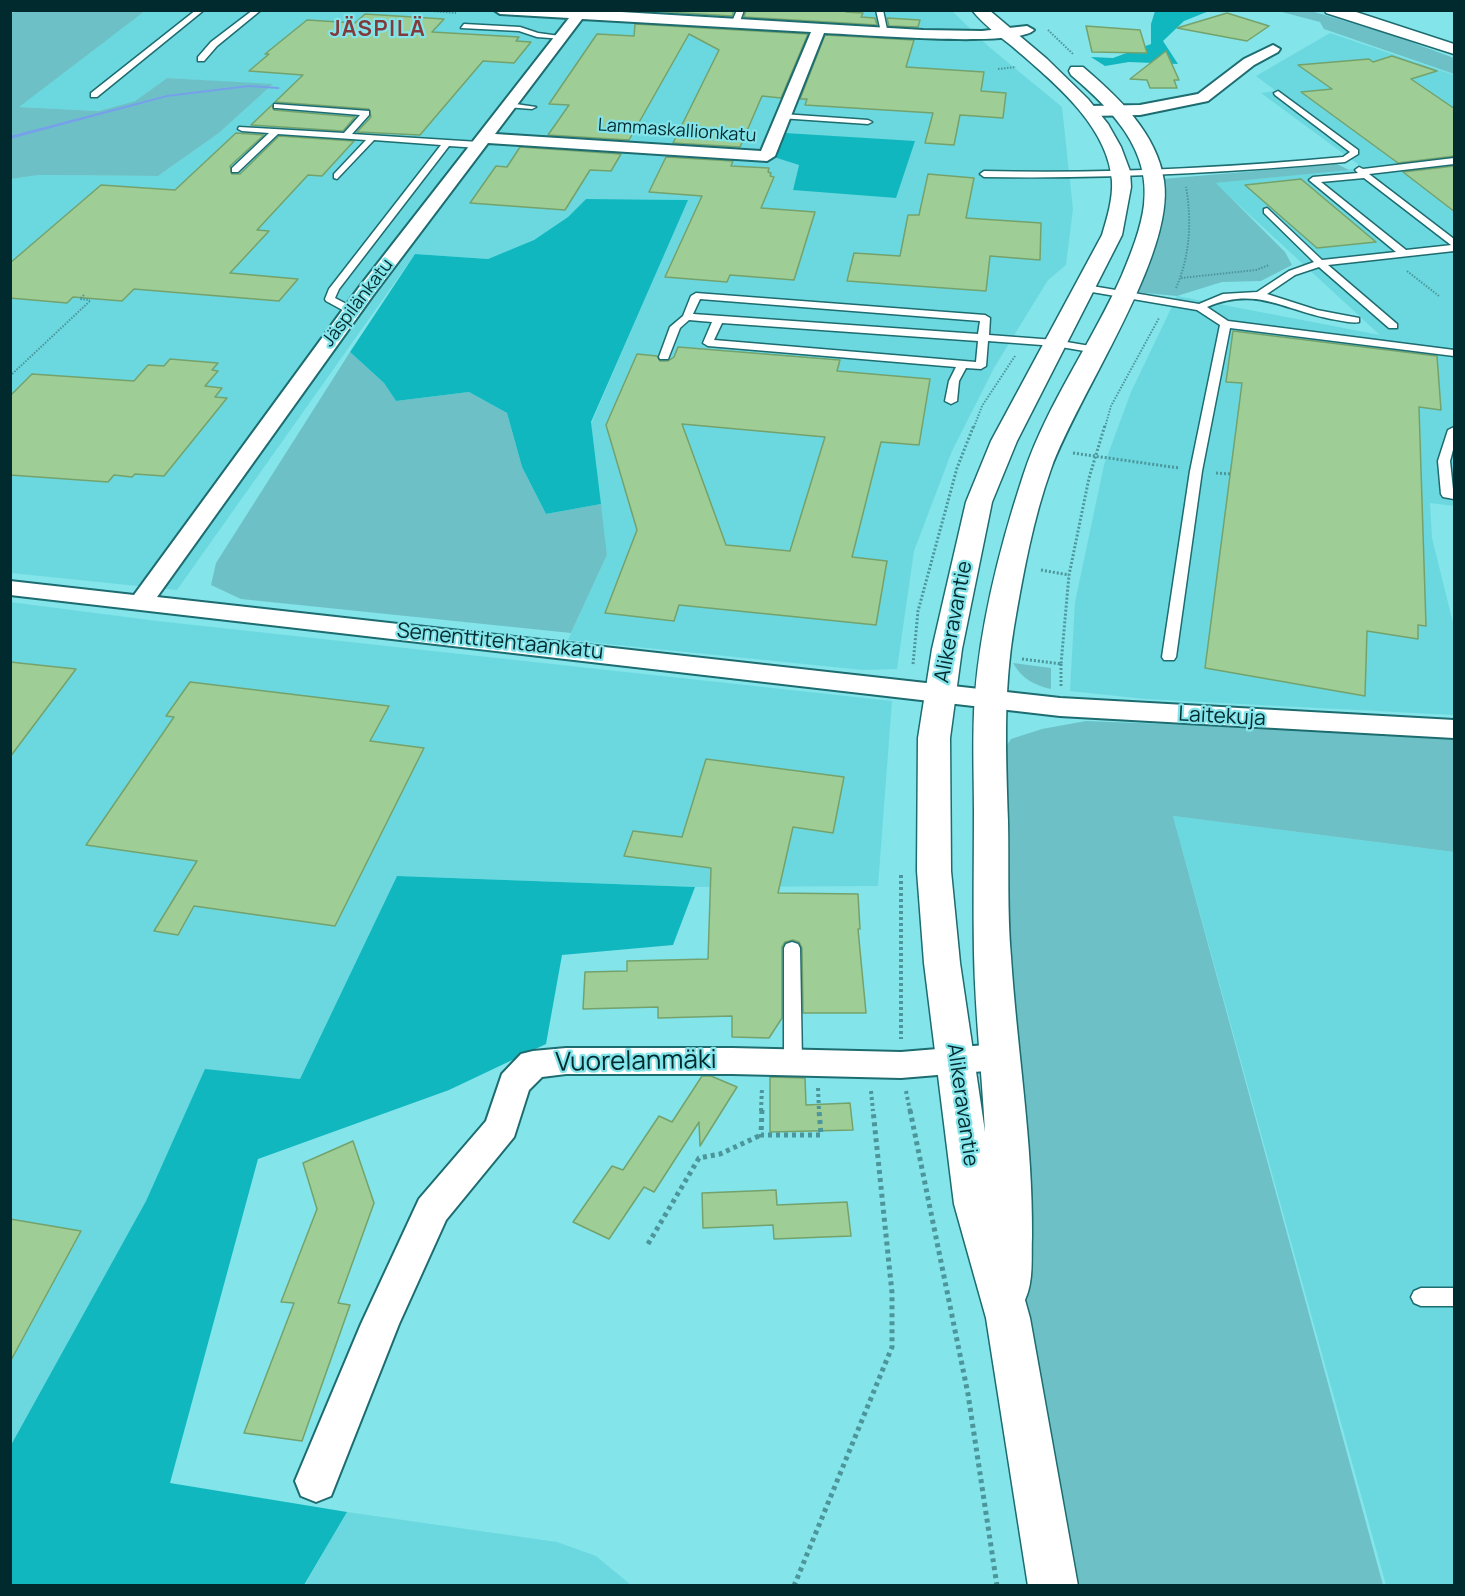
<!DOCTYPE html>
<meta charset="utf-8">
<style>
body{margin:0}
#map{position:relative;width:1465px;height:1596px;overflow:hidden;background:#83e4ea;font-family:Manrope,sans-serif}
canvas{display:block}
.frame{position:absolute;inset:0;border:12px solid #002a2d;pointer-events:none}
</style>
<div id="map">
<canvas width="1465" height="1596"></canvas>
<div class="frame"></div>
</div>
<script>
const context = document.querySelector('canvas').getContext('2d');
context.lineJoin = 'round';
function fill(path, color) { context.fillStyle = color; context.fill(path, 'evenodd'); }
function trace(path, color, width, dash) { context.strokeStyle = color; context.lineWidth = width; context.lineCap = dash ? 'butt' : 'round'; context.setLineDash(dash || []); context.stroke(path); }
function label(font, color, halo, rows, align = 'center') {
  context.font = font + ' Manrope,sans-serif'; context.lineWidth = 4.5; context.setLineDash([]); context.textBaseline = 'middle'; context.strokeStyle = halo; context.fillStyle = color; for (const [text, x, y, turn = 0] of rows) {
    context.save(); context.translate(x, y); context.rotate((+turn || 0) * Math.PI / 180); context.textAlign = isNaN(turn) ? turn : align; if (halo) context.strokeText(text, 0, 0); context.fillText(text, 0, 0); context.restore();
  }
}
const built = new Path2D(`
 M951,10L988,46L1062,107L1073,209L1066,265L1048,280L994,368L952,451L914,551L897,669L863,670L568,640L607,555L591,424L687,200L586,199L568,217L534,240L488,259L415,254L177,590L11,573L10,179L39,175L158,176L219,133L272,85L167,78L135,101L97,111L17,107L145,11ZM799,165L896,198L793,189Z
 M1330,33L1454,75V506L1430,503L1432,538L1454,627V715L1145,699L1070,691L1075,602L1104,465L1131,392L1177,296L1380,335L1215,183L1363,168L1261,93L1276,91L1256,76Z
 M10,602L157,621L892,701L878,886L695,887L397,876L300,1079L205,1070L146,1201L11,1445Z
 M1173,816L1454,852V1585H1386Z
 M347,1512L557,1542L596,1556L631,1585L304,1586Z`);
const green = new Path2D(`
 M16,11H145L19,107L98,111L135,101L167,78L273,84L219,133L158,176L39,175L11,179L10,14Z
 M1278,11H1311L1392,35L1454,58V74L1324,29L1320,22Z
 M1337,164L1349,170L1216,183L1285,252L1292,265L1261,281L1222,282L1177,296L1135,292L1162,179Z
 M350,352L384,383L396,401L469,392L507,413L522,467L546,514L601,504L607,555L571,633L241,599L211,585L216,563Z
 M1013,663L1051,668V689C1034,685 1022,679 1013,663Z
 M1086,721L1454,735V852L1173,816L1383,1585H1053L1008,1318L998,759L1011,739L1042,729Z`);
const forest = new Path2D(`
 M1155,11H1209L1184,21L1163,41L1178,64L1129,62L1105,66L1091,57L1113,58L1151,44V24Z
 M785,133L915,141L896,198L793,190L799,165L774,157Z
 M586,199L688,200L591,422L601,504L546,514L522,467L507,413L469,392L396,401L384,383L350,352L415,254L488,259L534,240L568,217Z
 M397,876L695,887L673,945L562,955L546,1044L449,1090L258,1159L170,1483L347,1512L304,1585L11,1586V1445L146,1201L205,1069L300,1079Z`);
const stream = new Path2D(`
 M249,85L278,87L280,88L278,89L249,87L167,97L10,139V136L167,95Z`);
const building = new Path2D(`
 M635,10H734L732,16Z
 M746,10H847L846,12L863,13L861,17L875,18L877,25L744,17Z
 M1227,13L1269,26L1247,41L1177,28Z
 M365,14L444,19L432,32L519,37L516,41L531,42L514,63L483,61L420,135L357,132L371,117L369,109L275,102L303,75L249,71L269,54H265L307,20L355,23Z
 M887,18L920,20L918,27L889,26Z
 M635,24L808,34L781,98L762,96L740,147L673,143L719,50L689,34L629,140L548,135L569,105L549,104L597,34L634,36Z
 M1086,26L1140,30L1147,53L1092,52Z
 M825,35L914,40L906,67L984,72L981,91L1006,93L1003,118L960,115L954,145L925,143L933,113L805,105L807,99H800Z
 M1166,51L1179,80H1174L1177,88H1150L1147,80L1130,79Z
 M1392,56L1437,71L1411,79L1455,109V156L1398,163L1301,92L1332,89L1298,65L1369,59L1373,62Z
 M272,105L274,110L355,117L343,131L251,125Z
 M236,133L264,135L230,166L232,174H240L279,136L354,141L322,176L308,175L257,230L269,231L230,273L298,279L279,301L134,289L122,301L73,297L67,303L10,298V263L101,185L175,190Z
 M520,147L621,154L611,171L590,170L565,210L470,203L496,166L507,167Z
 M666,157L733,161L731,166L769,168L768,172L771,173L770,176L774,177L761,208L815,212L794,280L730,275L727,282L665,277L702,196L649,192Z
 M1454,166L1455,212L1403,172Z
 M928,174L974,178L966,218L1041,223L1040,260L990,256L986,291L847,281L854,253L900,256L908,215H919Z
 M1301,179L1376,242L1317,248L1245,185Z
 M1233,331L1437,356L1441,410L1419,407L1426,626L1418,625V639L1367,631L1365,696L1205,668L1242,383L1226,382Z
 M678,347L840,360L837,371L930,379L919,445L881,442L852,557L887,561L876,625L679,605L674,621L605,613L637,530L606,425L637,354L657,356L660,361H668L674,357ZM682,424L825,437L790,551L726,545Z
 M170,359L218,363L212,370L218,371L205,386L222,388L215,397L227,398L164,476L135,474L132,477L114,475L108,482L10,475V396L32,374L134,381L148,365L164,366Z
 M10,662L76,669L10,757Z
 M190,682L389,706L370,741L424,748L335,926L194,906L178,935L154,931L197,861L86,845L174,717L166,716Z
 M706,759L844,777L833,833L793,827L778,893L858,894L860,929H858L866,1013H803L802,948L799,942L793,940L785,942L782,947V1018L769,1038L732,1037V1016L658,1018V1007L583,1009L585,972L627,971V961L708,959L711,868L624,856L633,831L682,837Z
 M702,1076H711L737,1087L700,1146L699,1122L654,1192L644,1187L609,1239L573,1222L612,1166L623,1170L659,1116L672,1122Z
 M770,1077L805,1078L806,1105L850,1103L853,1130L770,1132Z
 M353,1141L374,1203L338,1303L350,1305L302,1441L244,1433L294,1303L281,1302L317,1209L303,1163Z
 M776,1190L777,1205L847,1202L851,1236L774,1239L773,1225L703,1228L702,1193Z
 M10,1219L81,1231L10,1362Z`);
const pathFar3 = new Path2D(`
 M419,10L456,13
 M1048,30L1073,54
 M998,69L1016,67
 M1407,271L1439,296
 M1181,278L1256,270L1269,265
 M1176,288C1190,256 1192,221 1186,187
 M84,295L80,299L90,300
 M10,376L91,300
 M974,427L982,406L1015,356
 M1105,427L1111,406L1159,318`);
const pathFar2 = new Path2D(`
 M1073,453L1179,468
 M1216,473L1230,474
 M1041,570L1069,575
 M1022,659L1061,664L1069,575L1089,478L1105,425
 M913,664L918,611L957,468L974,425
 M1061,664V686`);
const pathFar1 = new Path2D(`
 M901,875V1039
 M818,1088L819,1111
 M871,1091L873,1111
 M906,1091L910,1111
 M761,1111L762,1087`);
const path = new Path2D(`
 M762,1110L761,1135H821L819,1110
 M910,1110L968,1394L997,1586
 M648,1244L699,1158L720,1154L761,1135
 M794,1586L892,1347V1293L873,1110`);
const lane = new Path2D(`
 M196,10H204L97,97H91V93Z
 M253,10H261L217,46L204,61H198V57L211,42Z
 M737,10H744L739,24L735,26L731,24Z
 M876,10H883L888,34L881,32Z
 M464,24L520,27L538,33L567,37L563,39L537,37L519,31L461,28Z
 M1278,91L1358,150V154L1345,162C1225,173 1105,179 984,177L980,174L984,171C1104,174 1223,168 1343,157L1350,152L1275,95L1274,93Z
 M509,103L536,107L532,109L506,107L505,105Z
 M274,104L369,111V115L352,134L479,142L483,145L479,148L449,146L339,289L335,298L356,309V313H348L326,301L325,299L329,289L441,145L374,140L337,179L334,178V174L366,140L278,134L238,172H232V168L269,133L242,131L238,129L239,127L344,133L360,115L277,108H274Z
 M783,114L868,120L872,122L868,124L780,118V114Z
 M1454,158V164L1369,174L1454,239V251L1328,265L1397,324V328H1389L1319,267L1295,275L1267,294L1317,310L1359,318V322C1350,324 1340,320 1331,319C1283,310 1257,286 1207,307L1228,321L1454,350V356L1230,328L1202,471L1176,657L1174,660H1164L1162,657L1190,471L1220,325L1197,310L1086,291L1081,288L1086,285L1199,304L1223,294L1257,292L1289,271L1314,262L1264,213V209L1267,208L1322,260L1396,252L1309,180L1313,177L1358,173L1355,170L1359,167L1363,169ZM1364,178L1451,245H1452L1406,250L1321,182Z
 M696,293L985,315L990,318L989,335L1055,340L1096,347L1101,350L1096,353L1055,346L988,341L986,366L981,369L966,368L959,381L957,401L951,404L945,401L949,381L956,367L708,346L703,343L712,322L689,320L680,328L668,359H660L659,357L670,327L683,316L691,296ZM700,299L980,321L978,334L693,314ZM722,323L978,341L976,362L714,340Z
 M1454,427V446L1450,461L1454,499L1443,497L1441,494L1438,461L1448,430Z
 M792,942L798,944L800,948L802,1063L799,1068L793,1070L787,1068L784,1063V948L786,944Z
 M1421,1288H1454V1306H1421L1414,1303L1411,1297L1414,1291Z`);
const street = new Path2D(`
 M494,10H588L923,30L982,31L1027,26L1034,30C1017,48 856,34 824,33L775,156L767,161L488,143L374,294L157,597L1060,698L1454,720V738L1060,716L10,595V581L134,595L360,286L569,18L500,14ZM582,19L811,32L761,151L495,134Z
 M1273,45L1280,49L1278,52L1254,65L1208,101L1140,115L1090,116L1082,111L1090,106L1140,105L1198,94L1244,59Z
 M998,1044L1010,1048L1015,1057L1010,1066L998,1070L901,1078L732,1074H566L542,1077L529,1090L514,1137L446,1220L399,1324L331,1496L316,1502L301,1496L295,1481L361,1324L419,1199L486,1121L502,1074L521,1054L533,1051L566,1048H732L901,1052Z`);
const secondary = new Path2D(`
 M972,10H989L1047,59L1088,99L1108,124L1121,147L1130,171L1131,187L1122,235L1017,441L992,502L962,649L950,738L951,871L960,963L985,1132C982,1073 975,1013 974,953C973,906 974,860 974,813C974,774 972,734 975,695C981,621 1000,546 1023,476C1046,405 1092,343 1122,275C1131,253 1141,229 1144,205C1151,149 1111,109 1071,75L1069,71L1071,67H1083C1118,97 1157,133 1164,181C1175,256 1078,394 1051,469C1033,519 1023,574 1014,627C1003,693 1006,755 1008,821C1009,866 1007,912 1011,957C1017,1050 1033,1143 1032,1236C1031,1258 1034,1280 1025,1300L1030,1318L1078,1586H1028L986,1318L954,1204L924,963L917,871L918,738L932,649L966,502L991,441L1102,235C1107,218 1113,199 1112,181C1108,125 1052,81 1013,47C999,36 983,24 972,10Z`);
const primary = new Path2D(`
 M1325,10H1350L1454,44V54L1326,13Z`);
const farStreetnames = [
 ["Lammaskallionkatu",677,131,4],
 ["Jäspilänkatu",358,303,-53]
];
const streetNames = [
 ["Alikeravantie",954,622,-79],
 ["Sementtitehtaankatu",500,642,6],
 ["Laitekuja",1222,717,3],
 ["Alikeravantie",962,1105,82]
];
const farDistrictnames = [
 ["JÄSPILÄ",378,30]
];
const nearStreetnames = [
 ["Vuorelanmäki",636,1062,-1]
];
fill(built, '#6bd8df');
fill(green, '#6dc1c6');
fill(forest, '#11b7bf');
fill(stream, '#76a1ea');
fill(building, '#9ecd95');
trace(building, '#74a26c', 1.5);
trace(lane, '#1d6c70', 3);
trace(street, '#1d6c70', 4);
trace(secondary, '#1d6c70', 3);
trace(primary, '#1d6c70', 3);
trace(pathFar3, '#4c959a', 2, [1.5, 1.5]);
trace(pathFar2, '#4c959a', 3, [2, 2]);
trace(pathFar1, '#4c959a', 4, [3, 3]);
trace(path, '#4c959a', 5, [4, 4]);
fill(lane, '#fff');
fill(street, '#fff');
fill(secondary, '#fff');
fill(primary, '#fff');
label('18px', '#002a2d', '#83e4ea', farStreetnames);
label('21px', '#002a2d', '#83e4ea', streetNames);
context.letterSpacing = '1.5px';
label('bold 22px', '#823a3b', '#83e4ea', farDistrictnames);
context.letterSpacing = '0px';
label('26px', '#002a2d', '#83e4ea', nearStreetnames);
</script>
